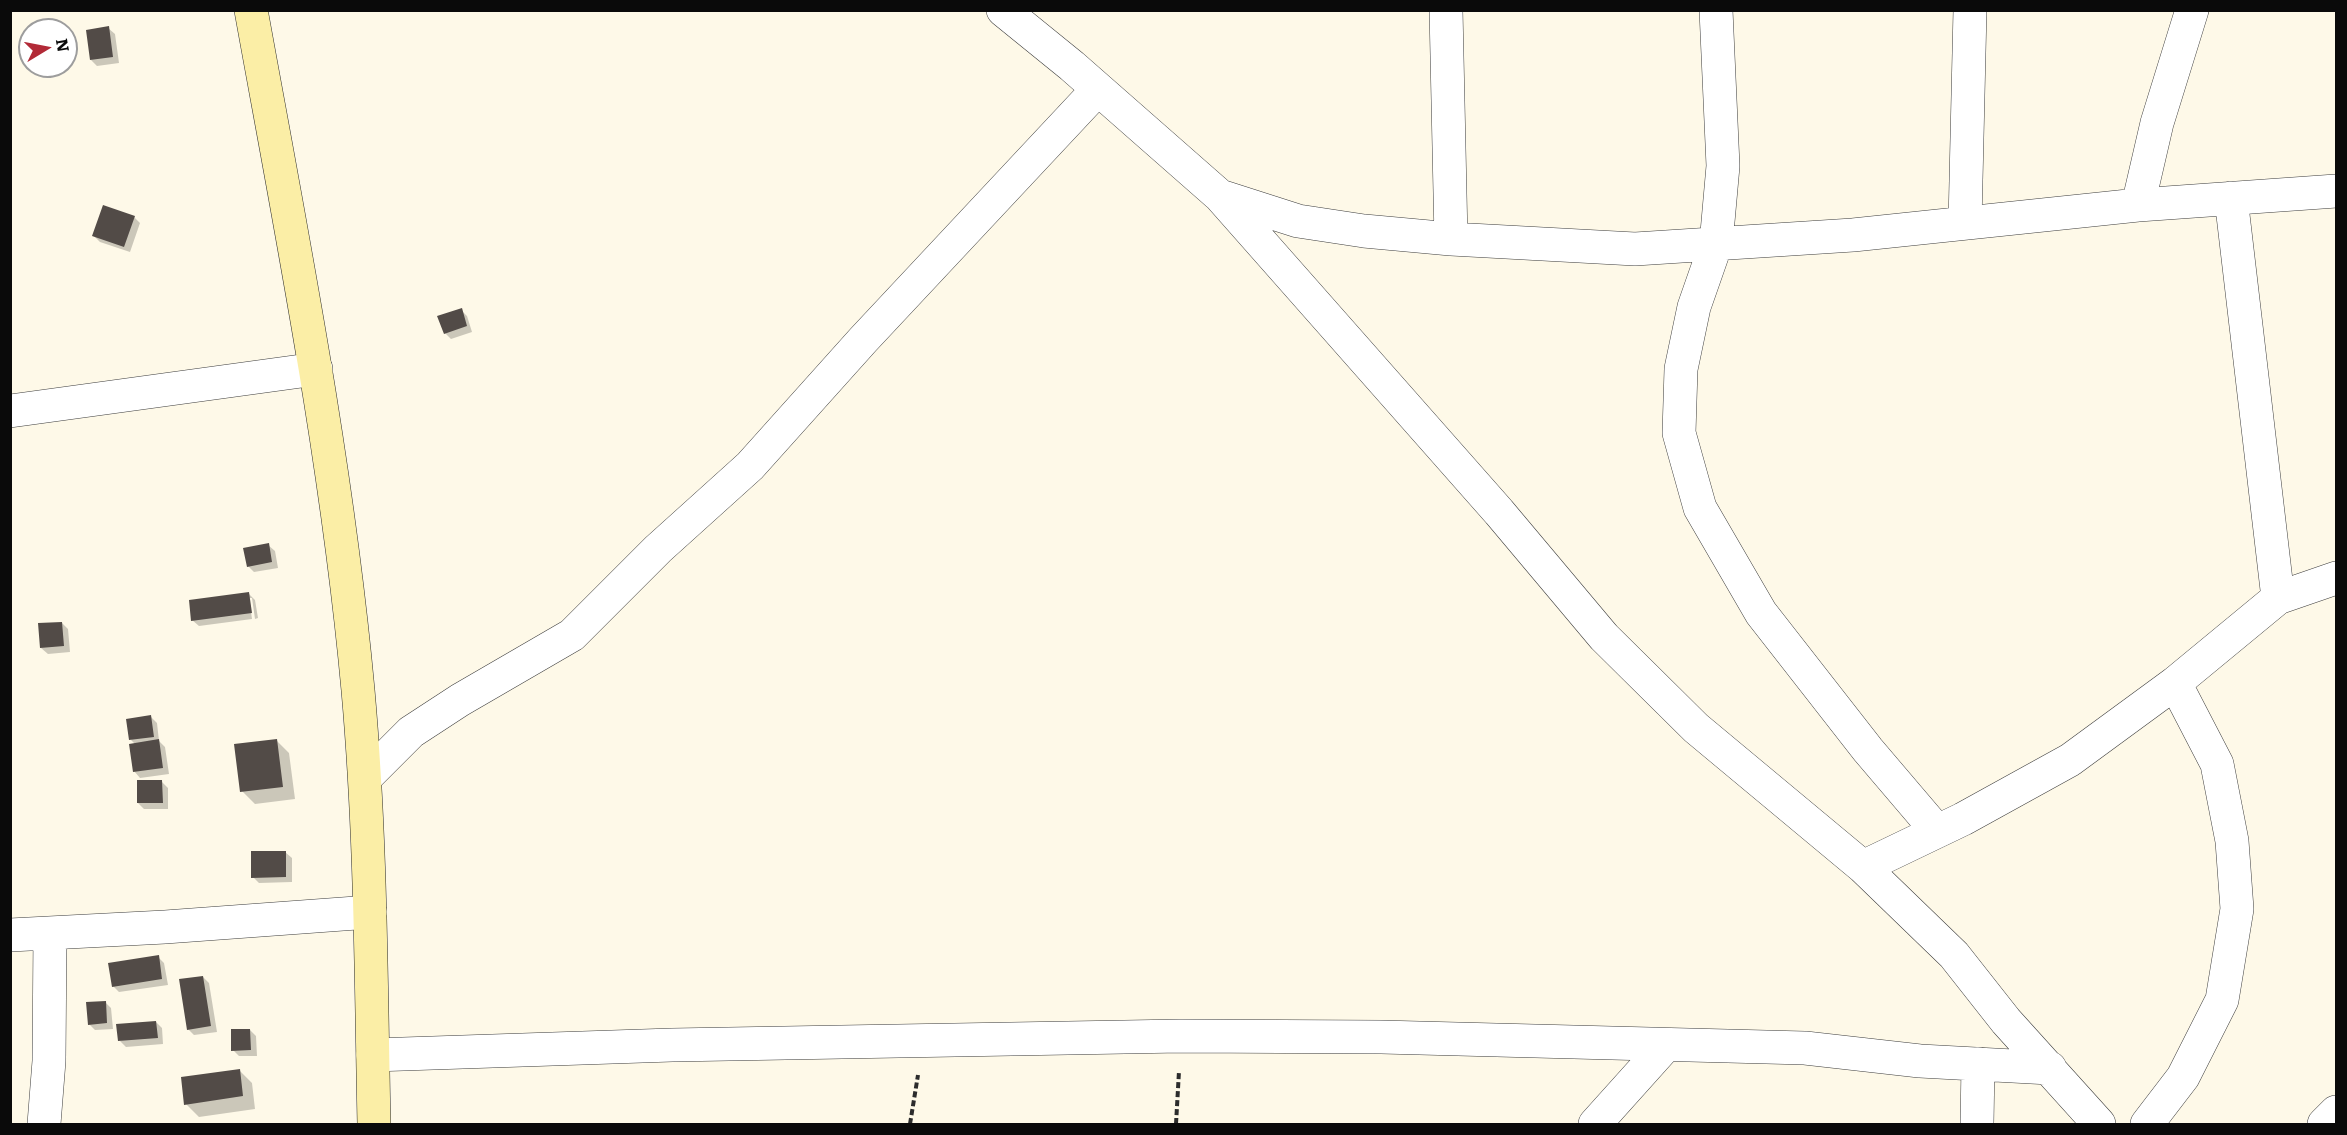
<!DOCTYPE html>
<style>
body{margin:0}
#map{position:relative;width:2347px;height:1135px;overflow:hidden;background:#fef9e8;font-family:Literata,serif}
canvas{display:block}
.frame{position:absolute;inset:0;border:12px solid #0a0a0a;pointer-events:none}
.north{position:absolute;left:18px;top:18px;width:60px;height:60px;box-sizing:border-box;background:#fff;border:2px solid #9d9d9d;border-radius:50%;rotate:80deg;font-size:16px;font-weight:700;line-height:24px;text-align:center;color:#0a0a0a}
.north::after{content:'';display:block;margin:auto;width:21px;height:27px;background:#b22a37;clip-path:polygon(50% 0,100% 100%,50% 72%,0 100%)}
</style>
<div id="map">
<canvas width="2347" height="1135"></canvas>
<div class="frame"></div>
<div class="north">N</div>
</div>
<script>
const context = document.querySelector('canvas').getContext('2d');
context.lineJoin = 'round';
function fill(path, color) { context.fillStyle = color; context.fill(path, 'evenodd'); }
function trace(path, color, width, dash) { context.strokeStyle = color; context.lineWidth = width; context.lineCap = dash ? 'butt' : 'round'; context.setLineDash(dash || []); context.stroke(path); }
const shadow = new Path2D(`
 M108,28L115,34L119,63L97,66L91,60Z
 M134,217L140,223L130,252L100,242L94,236Z
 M461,310L467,316L472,332L451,339L445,333Z
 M268,545L275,551L278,568L254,572L248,566Z
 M249,594L255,600L258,618L255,619L252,598H249L252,619L199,626L192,620Z
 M62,623L68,629L70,652L48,654L41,648Z
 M150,716L157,723L159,741L165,747L169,774L140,778L134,771L135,744L131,740Z
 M277,741L289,753L295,799L255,804L242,791Z
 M162,782L168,788V809H144L138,803Z
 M285,852L292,858V882L259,883L253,877Z
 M158,957L164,963L168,985L119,992L113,986Z
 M203,977L209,983L217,1032L194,1035L188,1029Z
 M105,1002L111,1008L113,1029L95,1030L89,1024Z
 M156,1022L162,1028L163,1044L126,1047L120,1041Z
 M250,1030L256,1036L257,1056H239L233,1050Z
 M239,1070L252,1083L255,1109L199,1117L186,1104Z`);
const building = new Path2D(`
 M109,26L113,57L90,60L86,30Z
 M103,205L135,216L124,247L92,236Z
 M462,308L467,326L444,334L437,316Z
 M269,543L272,562L247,567L243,548Z
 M249,592L252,613L191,621L189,600Z
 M62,622L64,646L40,648L38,623Z
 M151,715L154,737L129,740L126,719Z
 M159,739L163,768L133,772L129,744Z
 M277,739L283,787L240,792L234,744Z
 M137,780H162L163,803H137Z
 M251,851H286V877L251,878Z
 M159,955L162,979L112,987L108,963Z
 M203,976L211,1026L187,1030L179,979Z
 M106,1001L107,1023L88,1025L86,1002Z
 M156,1021L158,1038L118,1041L116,1024Z
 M231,1029H250L251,1050L231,1051Z
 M240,1069L243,1096L184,1105L181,1077Z`);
const path = new Path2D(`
 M910,1124L918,1075
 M1176,1124L1179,1071`);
const street = new Path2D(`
 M1003,10L1072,66L1220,196L1499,512L1604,637L1696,728L1863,867L1954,955L2006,1021L2099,1124
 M1446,10L1451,239
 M1716,10L1723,166L1716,244L1694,307L1681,369L1679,433L1700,508L1761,613L1868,750L1937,831
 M1220,196L1298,221L1364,231L1451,239L1635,249L1853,235L2138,205L2336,191
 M2231,198L2278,598
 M2138,205L2157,123L2192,10
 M1965,223L1970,10
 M10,411L316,369
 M365,778L411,732L460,700L572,635L658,549L750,466L863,340L1098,89
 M1863,867L1963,819L2070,760L2175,683L2278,598L2336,578
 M10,935L165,927L370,912
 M373,1055L672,1045L1181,1036L1381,1037L1805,1048L1920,1061L2050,1068
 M44,1124L49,1061L50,933
 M1595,1124L1666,1045
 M1977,1124L1978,1064
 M2147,1124L2183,1077L2222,1000L2237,909L2232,841L2217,764L2175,683
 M2324,1124L2336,1112`);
const secondary = new Path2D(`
 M251,10C292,236 337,462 358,690C371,835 371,980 374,1124`);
fill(shadow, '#0003');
fill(building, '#524b47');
trace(street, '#3d3d3d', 34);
trace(secondary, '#2c2c2c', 34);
trace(path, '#2c2c2c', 4, [6, 3]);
trace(street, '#fff', 33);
trace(secondary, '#fbeea6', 33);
</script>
